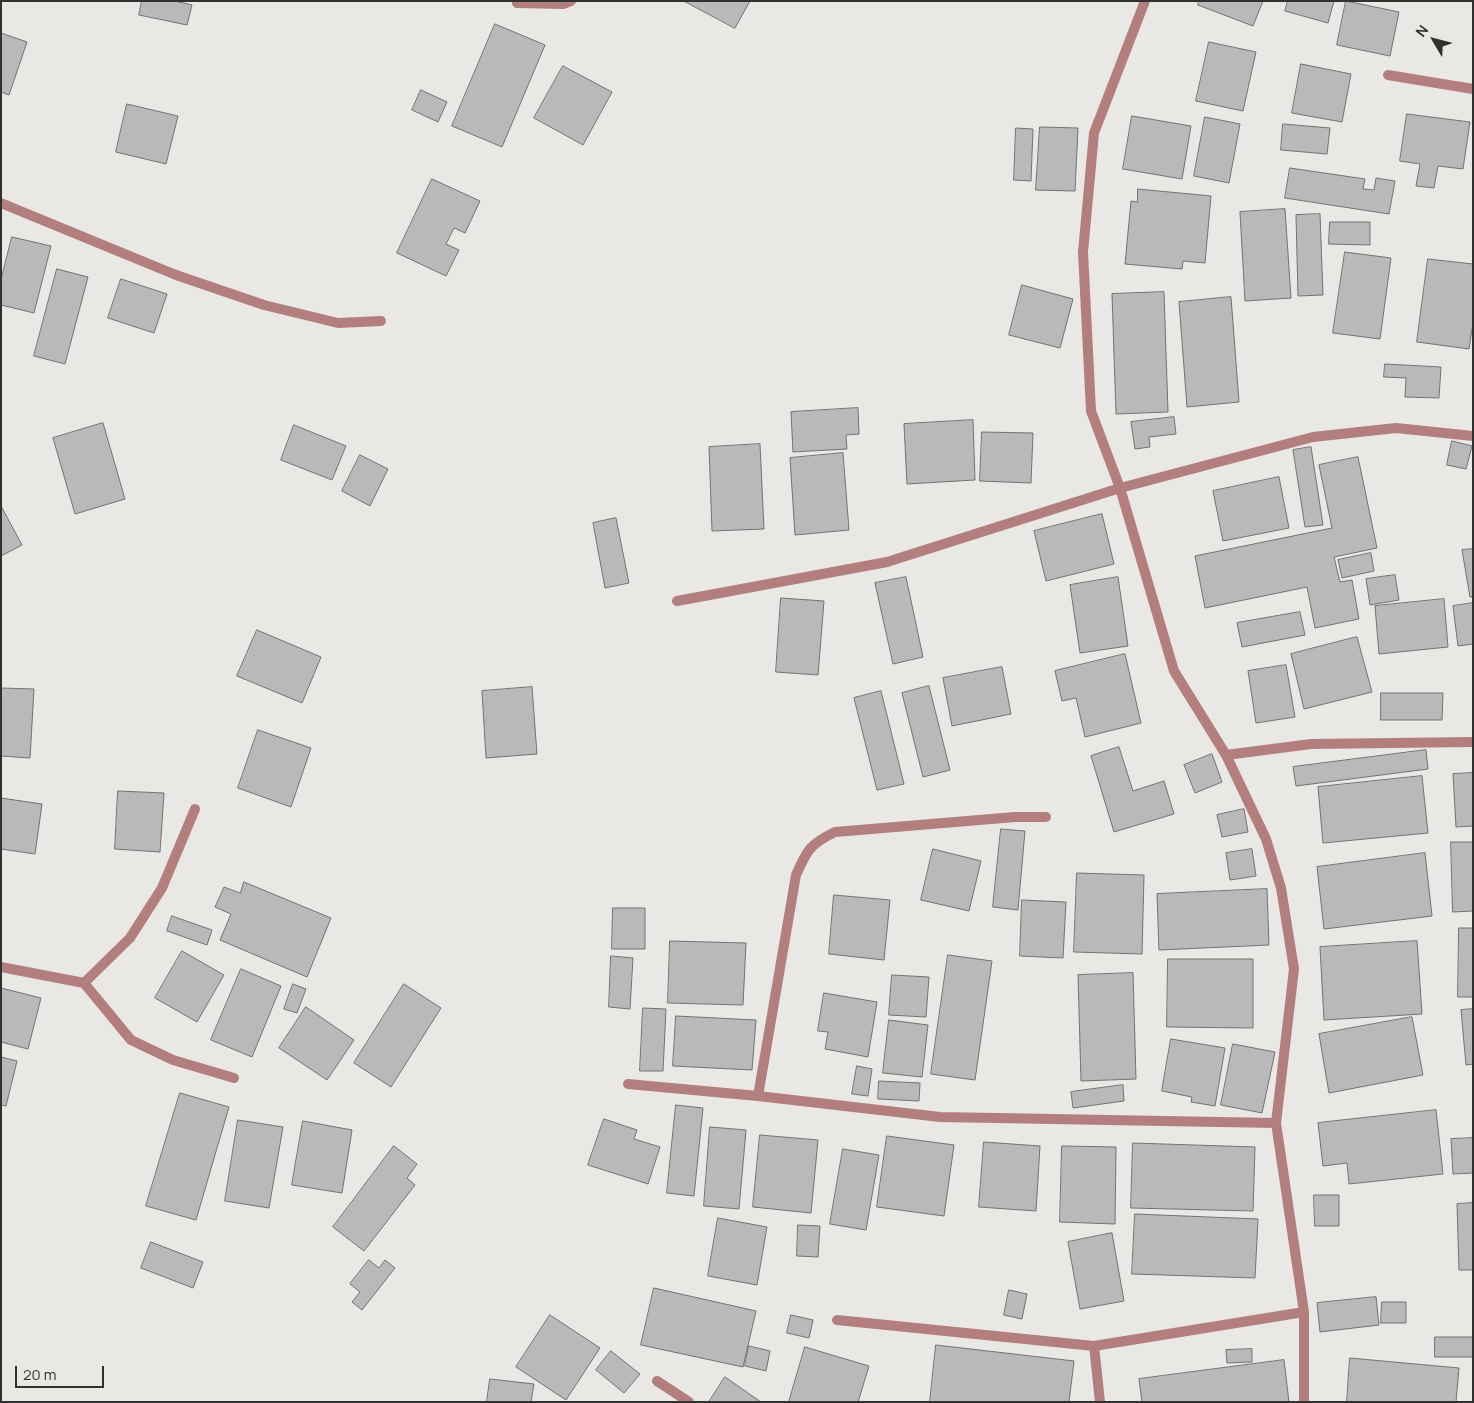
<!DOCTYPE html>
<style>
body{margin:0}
#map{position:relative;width:1474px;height:1403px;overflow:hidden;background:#e9e8e5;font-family:Manrope,sans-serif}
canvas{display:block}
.frame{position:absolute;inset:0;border:2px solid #313130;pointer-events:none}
.north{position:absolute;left:1409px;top:15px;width:50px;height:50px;-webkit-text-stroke:4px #e9e8e5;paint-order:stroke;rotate:307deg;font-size:14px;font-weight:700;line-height:20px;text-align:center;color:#313130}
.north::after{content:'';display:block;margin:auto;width:18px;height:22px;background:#313130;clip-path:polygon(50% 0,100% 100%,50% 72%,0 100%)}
.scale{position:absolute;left:15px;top:1366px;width:89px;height:22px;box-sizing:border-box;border:2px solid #313130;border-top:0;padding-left:6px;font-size:15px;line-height:18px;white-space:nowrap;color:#313130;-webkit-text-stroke:4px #e9e8e5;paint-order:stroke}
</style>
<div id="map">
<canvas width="1474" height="1403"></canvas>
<div class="frame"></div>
<div class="north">N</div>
<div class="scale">20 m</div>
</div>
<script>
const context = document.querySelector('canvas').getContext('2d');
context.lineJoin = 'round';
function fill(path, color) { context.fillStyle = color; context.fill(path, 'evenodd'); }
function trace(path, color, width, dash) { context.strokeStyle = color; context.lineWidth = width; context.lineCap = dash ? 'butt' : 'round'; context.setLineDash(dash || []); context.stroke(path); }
const building = new Path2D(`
 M142,1H175L192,5L187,25L139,15Z
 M684,1H750L735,28Z
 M1199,1H1263L1253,26L1198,5Z
 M1288,1H1334L1328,23L1285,11Z
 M1346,1L1399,12L1390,56L1337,45Z
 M495,24L545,45L502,147L452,126Z
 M1,33L27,42L9,95L1,92Z
 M1209,42L1256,52L1243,111L1196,101Z
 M1301,64L1351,74L1342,122L1292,113Z
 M563,66L612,92L583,145L534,118Z
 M421,90L447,102L438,122L412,110Z
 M127,104L178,116L166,164L116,152Z
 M1407,114L1470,122L1463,169L1438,166L1434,188L1416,186L1420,164L1400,161Z
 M1132,116L1191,126L1182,179L1123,169Z
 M1205,117L1240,124L1229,183L1194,176Z
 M1283,124L1330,128L1327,154L1281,150Z
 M1040,127L1078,128L1075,191L1036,190Z
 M1016,128L1033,129L1031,181L1014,180Z
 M1290,168L1365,179L1363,189L1374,190L1376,178L1395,181L1389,214L1285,198Z
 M432,179L480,201L465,233L454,228L446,244L459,250L446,276L397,253Z
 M1138,189L1211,196L1205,263L1183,261L1182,269L1125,264L1131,201L1137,202Z
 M1285,209L1291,298L1245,301L1240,212Z
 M1320,214L1323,295L1298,296L1296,215Z
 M1330,222H1370V245L1329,244Z
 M12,237L51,246L34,313L1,305V280Z
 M1345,252L1391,258L1380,339L1333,333Z
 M1428,259L1473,264V323L1469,349L1417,342Z
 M57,269L88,277L65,364L34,356Z
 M121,279L167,294L154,333L108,318Z
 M1022,285L1073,299L1060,348L1009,335Z
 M1164,292L1168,412L1116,414L1112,294Z
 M1231,297L1239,402L1187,407L1179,302Z
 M1385,364L1441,367L1439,398L1405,397L1406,378L1384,377Z
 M858,408L859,434L846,435L847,449L793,452L791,412Z
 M1174,417L1176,434L1149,437L1150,447L1135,449L1131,422Z
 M973,420L975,480L907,484L904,424Z
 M103,423L125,499L75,514L53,438Z
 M294,425L346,446L332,480L281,460Z
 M982,432L1033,433L1031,483L980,481Z
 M1452,441L1472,446L1466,469L1447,465Z
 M760,444L764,529L712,531L709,447Z
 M1311,447L1323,525L1305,527L1293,450Z
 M843,453L849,530L795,535L790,458Z
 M360,455L388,469L370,506L342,491Z
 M1358,457L1377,548L1334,557L1340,582L1352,580L1359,619L1315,628L1307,587L1205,608L1195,556L1332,528L1319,465Z
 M1279,477L1289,528L1223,541L1213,491Z
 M1,506L22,545L1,556Z
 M1102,514L1114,564L1046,581L1034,531Z
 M616,518L629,583L605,588L593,523Z
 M1473,549V597H1470L1462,550Z
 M1371,553L1374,571L1342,578L1338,560Z
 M1395,575L1399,600L1370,605L1366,579Z
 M906,577L923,657L893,664L875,583Z
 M1118,577L1128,646L1080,653L1070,585Z
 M781,598L824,601L818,675L776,672Z
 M1444,599L1448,647L1379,654L1375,606Z
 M1473,603V644L1458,646L1453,606Z
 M1300,612L1305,635L1242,647L1237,623Z
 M257,630L321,657L302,703L237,676Z
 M1357,637L1372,692L1304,709L1291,654Z
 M1125,654L1141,723L1085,737L1076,698L1062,701L1055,671Z
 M1286,665L1295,717L1256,723L1248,671Z
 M1002,667L1011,714L952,726L943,678Z
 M929,686L950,770L923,777L902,693Z
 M532,687L537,754L486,758L482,691Z
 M1,688L34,689L30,758L1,756Z
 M881,691L904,784L877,790L854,698Z
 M1381,693H1443L1442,720H1381Z
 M258,730L311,748L291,807L238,788Z
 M1119,747L1133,791L1164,781L1174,814L1114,832L1091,756Z
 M1426,750L1428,769L1296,786L1293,767Z
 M1212,754L1222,782L1195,793L1184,765Z
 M1473,773V826L1456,827L1453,774Z
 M1422,776L1428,833L1323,843L1318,787Z
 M118,791L164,793L160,852L115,849Z
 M1,798L42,804L35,854L1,849Z
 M1244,809L1248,832L1222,837L1217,815Z
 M1001,829L1025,831L1018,910L993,907Z
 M1451,842H1473V911L1453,912Z
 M933,849L981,861L969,911L921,900Z
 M1252,849L1256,876L1230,880L1226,853Z
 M1425,853L1432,916L1324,929L1317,867Z
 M1077,873L1144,875L1142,954L1074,952Z
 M244,882L331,918L307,977L220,940L231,914L215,907L224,887L240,893Z
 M1267,889L1269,945L1159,950L1157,894Z
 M834,895L890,900L884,960L829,954Z
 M1022,900L1066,902L1063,958L1020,956Z
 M613,908H645V949H612Z
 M172,916L212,930L207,945L167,931Z
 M1459,928H1473V997H1458Z
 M670,941L746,943L743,1005L668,1003Z
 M1417,941L1422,1014L1324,1020L1320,947Z
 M182,951L224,975L197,1022L155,998Z
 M948,955L992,961L975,1080L931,1074Z
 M611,956L633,958L630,1009L609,1007Z
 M1168,959H1253V1028L1167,1027Z
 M241,969L281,986L252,1057L211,1040Z
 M1133,973L1136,1079L1081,1081L1078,975Z
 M892,975L929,977L926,1017L889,1015Z
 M293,984L306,989L297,1013L284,1009Z
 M404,984L441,1008L391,1087L354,1063Z
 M1,988L41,998L28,1049L1,1042Z
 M824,993L877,1002L868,1057L825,1049L828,1032L818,1031Z
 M306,1007L354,1040L327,1080L279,1048Z
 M643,1008L666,1009L663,1071H640Z
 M1473,1009V1064L1466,1065L1461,1010Z
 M676,1016L756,1020L752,1070L673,1066Z
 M1412,1017L1423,1075L1329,1093L1319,1034Z
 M889,1020L928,1025L922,1077L883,1073Z
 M1171,1039L1225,1048L1215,1106L1191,1102L1192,1097L1162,1091Z
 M1233,1044L1275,1052L1262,1113L1221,1105Z
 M1,1057L17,1061L6,1106L1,1105Z
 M857,1066L872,1069L868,1096L852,1094Z
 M879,1081L920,1083L919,1101L878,1099Z
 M1123,1085L1124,1101L1073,1108L1071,1092Z
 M180,1093L229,1107L196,1220L146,1206Z
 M676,1105L703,1108L694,1196L667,1193Z
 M1436,1110L1443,1174L1349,1184L1347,1163L1323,1166L1318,1123Z
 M604,1119L637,1130L634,1139L660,1147L648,1184L588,1165Z
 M238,1120L283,1127L269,1208L225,1201Z
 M303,1121L352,1130L342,1193L292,1185Z
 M710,1127L746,1130L739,1209L704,1206Z
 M760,1135L818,1140L811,1213L753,1207Z
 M887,1136L954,1145L944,1216L877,1207Z
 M1473,1138V1173L1453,1174L1451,1139Z
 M984,1142L1040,1146L1036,1211L979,1207Z
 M1133,1143L1255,1147L1253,1211L1131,1208Z
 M394,1146L417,1164L407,1178L415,1185L364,1251L333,1227Z
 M1062,1146L1116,1147L1115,1224L1060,1222Z
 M843,1149L879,1155L866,1230L830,1224Z
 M1314,1195H1339V1226H1315Z
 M1473,1203V1270H1459L1457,1204Z
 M1135,1214L1258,1219L1255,1278L1132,1274Z
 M718,1218L767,1227L757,1285L708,1276Z
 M798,1225L820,1226L818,1257L797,1256Z
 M1112,1233L1124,1301L1080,1309L1068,1242Z
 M151,1242L203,1262L193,1288L141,1268Z
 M369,1260L379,1268L385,1260L395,1268L362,1310L352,1302L360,1292L350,1284Z
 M654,1288L756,1311L743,1367L641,1345Z
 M1009,1290L1027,1294L1022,1319L1004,1315Z
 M1376,1297L1379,1325L1320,1332L1317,1303Z
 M1382,1302H1406V1323H1381Z
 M550,1315L600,1348L566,1400L516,1367Z
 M791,1315L813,1320L809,1338L787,1333Z
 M1435,1337H1473V1357H1435Z
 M936,1345L1074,1361L1069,1402H930Z
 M749,1346L770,1351L766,1371L745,1366Z
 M805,1347L869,1366L858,1402H789Z
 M1252,1349V1362L1227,1363L1226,1350Z
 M611,1351L640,1374L624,1393L596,1370Z
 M1350,1358L1459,1368L1456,1402H1347Z
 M1284,1360L1289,1402H1142L1139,1379Z
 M725,1377L761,1402H709Z
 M490,1379L534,1384L531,1402H487Z`);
const minor = new Path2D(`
 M1145,1L1094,133L1083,252L1091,411L1120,488L1174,671L1226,755L1266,839L1281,888L1294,969L1276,1123L1304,1312V1402
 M517,3L563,4L571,1
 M1388,75L1473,89
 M1,203L176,275L264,305L338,323L381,321
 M677,601L887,562L1120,488L1313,437L1396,428L1473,436
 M1226,755L1311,744L1473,742
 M1,967L84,983L131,1040L173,1060L234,1078
 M84,983L130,938L162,888L195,809
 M628,1084L758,1096L940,1117L1276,1123
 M758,1096L796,875C807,850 810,844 835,832L1015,817H1046
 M837,1320L1094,1346L1100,1402
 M1094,1346L1304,1312
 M657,1381L689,1402`);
fill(building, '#b9b9bc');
trace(building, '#727274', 1);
trace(minor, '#b37f7e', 10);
</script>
